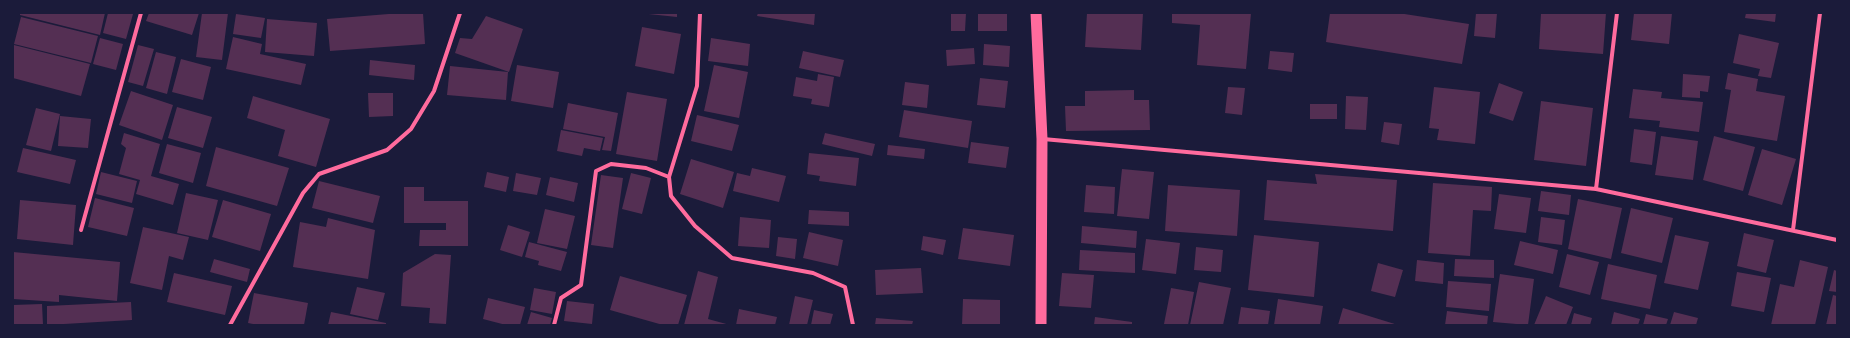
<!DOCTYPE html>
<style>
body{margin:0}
#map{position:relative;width:1850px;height:338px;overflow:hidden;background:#1b1b3a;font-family:Inter,sans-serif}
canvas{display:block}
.frame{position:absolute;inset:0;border:14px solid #1b1b3a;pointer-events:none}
</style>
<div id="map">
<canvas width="1850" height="338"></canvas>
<div class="frame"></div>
</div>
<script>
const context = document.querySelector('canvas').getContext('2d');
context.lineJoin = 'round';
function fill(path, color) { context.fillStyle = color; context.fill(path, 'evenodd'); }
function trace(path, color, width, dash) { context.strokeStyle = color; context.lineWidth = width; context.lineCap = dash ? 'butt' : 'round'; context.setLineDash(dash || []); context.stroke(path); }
const building = new Path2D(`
 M20,13H105L100,35L20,15Z
 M108,13L133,14L126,39L103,33Z
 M149,13H199L192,35L146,21Z
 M202,13H228L222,60L196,57Z
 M401,13H423L425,44L330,51L327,19Z
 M639,13H677V17Z
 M758,13H815L814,25L757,16Z
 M951,13H966L965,31H951Z
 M978,13H1007V31H978Z
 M1087,13H1143L1141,50L1085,47Z
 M1172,13H1251L1246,69L1197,65L1200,25L1172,23Z
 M1330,13H1398L1469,24L1462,64L1326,42Z
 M1476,13H1497L1495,38L1474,36Z
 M1541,13H1606L1603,54L1539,49Z
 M1634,13H1672L1669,44L1631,40Z
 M1746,13H1776L1775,22L1745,18Z
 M236,14L265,18L261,38L233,34Z
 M486,16L523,29L509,72L455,53L460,38L472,39Z
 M21,17L98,36L91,63L14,44Z
 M267,19L317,23L314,56L265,52Z
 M642,27L681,34L674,74L635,66Z
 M1739,34L1779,43L1771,78L1758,76L1760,69L1733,63Z
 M233,37L262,44L260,54L306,64L301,85L226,69Z
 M100,38L123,44L116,70L93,64Z
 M711,38L750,44L748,66L708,61Z
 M984,44L1010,46L1009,67L983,65Z
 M14,45L90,64L81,96L13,78Z
 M138,45L154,49L143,86L128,82Z
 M974,48L975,64L947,66L946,50Z
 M803,51L844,60L840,77L799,68Z
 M1270,51L1294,53L1292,72L1268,69Z
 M156,52L176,57L167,94L146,88Z
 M181,59L211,67L203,100L172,92Z
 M370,60L415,65L414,80L369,75Z
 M517,65L559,72L553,108L511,101Z
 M714,65L748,72L739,118L704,111Z
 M450,66L508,72L506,100L447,95Z
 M1728,73L1758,79L1756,91L1785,96L1777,141L1724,132L1731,90L1725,89Z
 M818,74L834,77L829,107L811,104L812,99L793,96L796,77L817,81Z
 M1683,74L1710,76L1708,92L1700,91V98L1682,97Z
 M980,78L1008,81L1005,108L977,105Z
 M905,82L929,85L927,108L902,105Z
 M1499,83L1523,92L1513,121L1489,113Z
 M1228,87L1245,88L1242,115L1225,113Z
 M1434,87L1480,92L1475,144L1437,140L1439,129L1429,128Z
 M1633,89L1662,92L1661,98L1703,102L1699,132L1659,127L1660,121L1629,118Z
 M1134,90V100H1149L1150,130L1066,131L1065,106H1085V91Z
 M131,91L173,105L162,140L119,125Z
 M627,92L667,99L657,161L616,154Z
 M368,93H393V116L369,117Z
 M253,96L330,119L316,167L278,156L285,130L247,118Z
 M1346,96L1368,97L1366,130L1345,129Z
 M1541,101L1593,108L1586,166L1534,160Z
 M568,103L618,113L611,151L602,150L605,137L563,129Z
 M1310,104H1337V119H1310Z
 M177,107L212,117L203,148L168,138Z
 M36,108L60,114L51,151L26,145Z
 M904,110L972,121L968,148L899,137Z
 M697,115L739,125L732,151L691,141Z
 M60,116L91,119L88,148L58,146Z
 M1384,122L1402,124L1399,145L1381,142Z
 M1634,129L1656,132L1652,165L1630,162Z
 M561,130L603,138L600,151L584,148L582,156L557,151Z
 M124,133L160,144L151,176L179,184L173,205L136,194L140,180L119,174L126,148L121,144Z
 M825,133L875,144L872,156L822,144Z
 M1661,136L1698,141L1693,180L1655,175Z
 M1714,136L1755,147L1743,191L1703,180Z
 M971,142L1009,147L1006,168L968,163Z
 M167,144L201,153L193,183L159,173Z
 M888,145L925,149L924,159L887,155Z
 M216,147L289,168L277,206L206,186Z
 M23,148L76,160L70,184L17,172Z
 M1762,149L1796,159L1782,205L1748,195Z
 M809,153L859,158L856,186L819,181L820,176L807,174Z
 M691,159L734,172L723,208L680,194Z
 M752,168L786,176L779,202L733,191L737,173L750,176Z
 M1122,169L1154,172L1149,219L1117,216Z
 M101,172L137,181L132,203L96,194Z
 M487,172L509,177L506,192L484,187Z
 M516,173L541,178L537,195L513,191Z
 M631,173L651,178L642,214L622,209Z
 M1315,174L1397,180L1393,231L1264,220L1267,180L1317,184Z
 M601,175L623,178L613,248L591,245Z
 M550,177L578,183L574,202L546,195Z
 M319,181L380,196L373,223L312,208Z
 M1433,183L1492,187L1491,211L1473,210L1470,256L1428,253Z
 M1086,185L1115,187L1114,214L1084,212Z
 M1168,185L1240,190L1237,236L1165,231Z
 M404,187H424V201H468V246H419L420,230H446V223H404Z
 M1541,191L1571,195L1569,215L1538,211Z
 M186,193L218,200L208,240L177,233Z
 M1499,194L1531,198L1526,233L1494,229Z
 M95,198L134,208L127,236L88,227Z
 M1578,199L1622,208L1611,259L1568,249Z
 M20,200L76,205L73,245L17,239Z
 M223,200L271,214L260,251L212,237Z
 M1631,208L1673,218L1662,263L1621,253Z
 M545,209L575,216L567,249L537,243Z
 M809,210L849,212V226L808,224Z
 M740,217L771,220L769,248L738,246Z
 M1541,217L1565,220L1562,245L1538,242Z
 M328,218L375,230L368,279L293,267L300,222L326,227Z
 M508,225L530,232L522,257L500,250Z
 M1082,226L1137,231L1136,248L1081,243Z
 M143,227L189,237L183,260L169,256L162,290L130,283Z
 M963,228L1014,235L1010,266L958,259Z
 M809,232L843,240L838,266L803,258Z
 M1744,233L1774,240L1766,273L1737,266Z
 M1254,235L1319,242L1314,297L1248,290Z
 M1675,235L1709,242L1698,290L1664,283Z
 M923,236L946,240L943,255L921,250Z
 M778,237L797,239L795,259L776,256Z
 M1146,239L1180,243L1176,274L1142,270Z
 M1520,241L1558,250L1553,274L1514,265Z
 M529,242L567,252L561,271L538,265L539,261L525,257Z
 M1196,247L1223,250L1221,272L1194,270Z
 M1080,250L1135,253V273L1079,270Z
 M13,252L120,262L117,301L59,295V302L13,299Z
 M435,254L451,255L446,324L429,323L430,308L401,306L403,273Z
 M1567,254L1599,262L1590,295L1559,287Z
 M214,259L250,269L247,282L210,272Z
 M1455,259L1494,260V278L1454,276Z
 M1417,260L1444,263L1443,284L1415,281Z
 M1800,260L1828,267L1815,325H1771L1780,284L1794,287Z
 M1378,263L1403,270L1395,297L1371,291Z
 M1608,264L1657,275L1650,309L1601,299Z
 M921,268L923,293L876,295L875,270Z
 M1834,270L1837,271V292L1829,291Z
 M698,271L718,277L708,319L730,325H684Z
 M1737,272L1771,278L1764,312L1731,306Z
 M174,273L232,286L225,315L167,302Z
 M1062,273L1094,275L1091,308L1059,306Z
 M1500,274L1534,279L1528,325L1493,322Z
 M620,276L687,295L678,325H663L610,310Z
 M1448,281L1491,284L1489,311L1446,307Z
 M1199,282L1231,288L1223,325H1190Z
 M357,287L385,293L378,320L350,314Z
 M534,288L556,292L552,314L530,310Z
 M1171,288L1194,292L1188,325L1164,324Z
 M254,293L308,303L304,325H258L248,323Z
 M1833,295L1837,296V325H1826Z
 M795,296L813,300L807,325H789Z
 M1546,296L1573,307L1566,325H1534Z
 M488,298L525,307L520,325H506L483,319Z
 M963,299L1000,300V325H962Z
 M1278,299L1323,306L1320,325H1274Z
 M567,301L594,304L592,324L564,321Z
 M131,302L132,320L47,325V306Z
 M42,304L43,325H13V305Z
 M1241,307L1270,311L1268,325H1238Z
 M1343,308L1398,325H1338Z
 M739,309L777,317L775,325H736Z
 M814,310L833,314L830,325H811Z
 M1447,311L1488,316L1487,325H1445Z
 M331,312L386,323V325H328Z
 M531,312L552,318L550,325H527Z
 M1614,312L1640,319L1638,325H1611Z
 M1674,312L1698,318L1696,325H1670Z
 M1574,313L1592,318L1590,325H1571Z
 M1646,314L1668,319L1666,325H1643Z
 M1095,317L1132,322V325H1094Z
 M876,318L913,321L912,325H875Z`);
const minor = new Path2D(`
 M700,13L697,86L669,177L671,196L695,226L732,258L813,273L845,287L853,325
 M1043,139L1596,189L1837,240
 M1596,189L1617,13
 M81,230L141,13
 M1793,230L1820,13
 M230,325L303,193L319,174L387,150L411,129L434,91L460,13
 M554,325L561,298L581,285L596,171L611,164L646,168L669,177`);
const trunk = new Path2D(`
 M1036,13L1042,139L1041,325`);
fill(building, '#542f53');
trace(minor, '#ff6b9d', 4);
trace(trunk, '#ff6b9d', 11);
</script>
